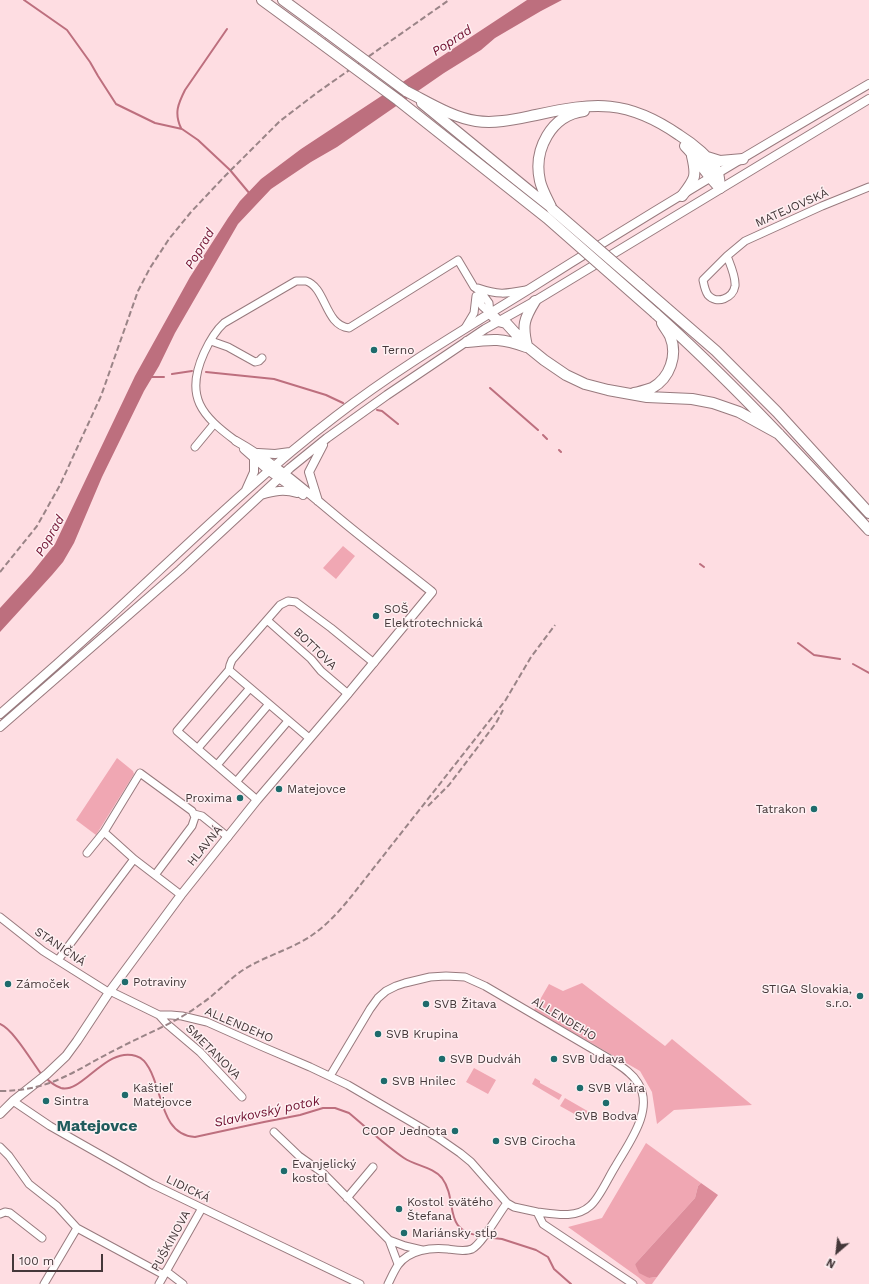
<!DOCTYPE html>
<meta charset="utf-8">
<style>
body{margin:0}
#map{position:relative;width:869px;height:1284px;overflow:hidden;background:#fedde2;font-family:"Work Sans",sans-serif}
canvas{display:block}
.north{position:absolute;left:817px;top:1232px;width:40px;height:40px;-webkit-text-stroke:3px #fef0f2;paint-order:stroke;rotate:208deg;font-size:11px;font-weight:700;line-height:16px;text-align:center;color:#443739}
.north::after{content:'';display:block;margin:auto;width:14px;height:18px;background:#443739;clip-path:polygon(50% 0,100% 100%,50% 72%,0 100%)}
.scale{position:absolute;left:12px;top:1254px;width:91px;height:18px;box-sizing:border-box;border:2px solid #443739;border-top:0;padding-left:5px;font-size:12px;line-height:14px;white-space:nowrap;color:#443739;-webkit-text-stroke:3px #fef0f2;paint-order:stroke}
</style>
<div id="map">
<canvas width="869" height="1284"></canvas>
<div class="north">N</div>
<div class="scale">100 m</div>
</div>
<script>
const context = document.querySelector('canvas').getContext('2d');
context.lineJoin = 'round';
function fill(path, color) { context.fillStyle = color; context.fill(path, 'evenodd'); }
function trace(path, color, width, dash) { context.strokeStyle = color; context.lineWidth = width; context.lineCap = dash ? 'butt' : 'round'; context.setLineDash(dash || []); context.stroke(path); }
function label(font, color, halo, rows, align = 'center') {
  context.font = font + ' "Work Sans",sans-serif'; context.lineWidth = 3; context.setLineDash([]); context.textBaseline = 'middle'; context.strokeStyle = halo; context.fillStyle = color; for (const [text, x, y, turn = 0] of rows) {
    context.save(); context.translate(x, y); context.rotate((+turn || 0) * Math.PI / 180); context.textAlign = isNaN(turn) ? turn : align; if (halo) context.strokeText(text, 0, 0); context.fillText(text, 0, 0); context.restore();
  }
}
const green = new Path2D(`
 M343,546L355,556L336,579L323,568Z
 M117,758L133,771L134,774L96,835L76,820Z
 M582,983L665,1046L672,1039L752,1105L674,1110L657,1124L652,1092L640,1071L534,1010L549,984L563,991Z
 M474,1068L496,1080L488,1094L466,1082Z
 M535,1078L540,1081V1083L562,1095L559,1100L532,1084Z
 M565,1098L591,1113L587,1121L560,1106Z
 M646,1143L701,1183L698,1186L695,1198L635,1264L649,1278L657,1277L652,1284H646L638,1277L568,1227L602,1218Z`);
const forest = new Path2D(`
 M701,1183L718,1195L657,1277L649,1278L639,1273L635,1264L695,1198L698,1186Z`);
const water = new Path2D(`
 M527,0H562L541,11L495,38L481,50L444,73L337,147L311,162L271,189L238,224L175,333L159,366L144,391L102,477L74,543L63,562L52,575L0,632V608L31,574L55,544L135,376L190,277L228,218L240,201L261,179L301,149Z`);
const stream = new Path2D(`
 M24,0L67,30L90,62L98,76L116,104L155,123L182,129L198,140L230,170L250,194
 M181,128C174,113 178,104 185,90L227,29
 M206,372L274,379L326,395L343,403
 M172,374L192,371
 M149,377H164
 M490,388L538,430
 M377,410L382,411L398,424
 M543,435L547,439
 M559,450L561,452
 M700,564L704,567
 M798,643L814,655L840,659
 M853,664L869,673
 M0,1024C14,1030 32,1062 42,1075
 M46,1078C50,1082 55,1086 61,1088C82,1094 106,1046 136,1056C143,1058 146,1063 149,1068C163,1092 161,1135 195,1137L264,1122L300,1115L323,1108H335L349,1113C367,1128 385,1145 404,1158C416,1166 433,1167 442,1178C459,1201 441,1231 481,1236
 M485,1237L502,1239L536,1250L548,1257L554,1269L571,1284`);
const minor = new Path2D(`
 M727,256C730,264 736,277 735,286C733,298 717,305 708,295C705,291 704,285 703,280L727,256L745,241L822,206L869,187
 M478,288C498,295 505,294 526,290
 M477,296L482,306L490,313
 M465,328L474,313L476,296
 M211,341L228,347L255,362L259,361L262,358
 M236,441C202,416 184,397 204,353C209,342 215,331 224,323L296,281C299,281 303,281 306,281C326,287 325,326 349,328L458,260L474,287L481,292L489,303L490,313
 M195,447L214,424
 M267,620L311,659L321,671L348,694
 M229,670L230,665L232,660L280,605L288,601L296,602L331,628L374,663
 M229,670L177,731L257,800
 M229,670L309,738
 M198,748L250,688
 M217,765L269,704
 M236,782L288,721
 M194,814L202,816L228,837
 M87,853L104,832
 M134,859L181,895
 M0,917L43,951L105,990L114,993L159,1015L167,1024L200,1052L242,1097
 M58,960L134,859L104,832L140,773L192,811L195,817L192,826L155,875
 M159,1015H171L182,1016L207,1022L263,1047L310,1067L348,1085L437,1137L460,1153L471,1162L507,1203L514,1207L537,1212L543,1224L633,1284
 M330,1076L370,1009L378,998L386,991L396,986L405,983L430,977L446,976L465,977L485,986L613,1061C622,1067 632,1073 638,1083C655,1110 628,1144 615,1167C608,1178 599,1199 590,1206C576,1219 554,1214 537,1212
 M13,1101L50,1126L152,1184L360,1284
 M274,1132L299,1156L323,1173L389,1240L405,1246L422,1250
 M0,1147L9,1156L29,1184L57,1206L77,1228L164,1275
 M347,1198L373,1167
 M0,1214L5,1212L10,1213L42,1238
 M389,1240L398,1264
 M166,1271L183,1284
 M44,1284L77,1228
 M159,1284L202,1208
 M388,1284C391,1278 394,1271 398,1265C409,1250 431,1247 448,1249C455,1250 465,1252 472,1249C482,1244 499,1213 507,1203`);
const major = new Path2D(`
 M244,449L269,471L303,495
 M258,453L275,454L290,452
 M246,490L254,472V459
 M261,495C274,491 284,489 297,493
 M318,501L309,472L323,445
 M0,714C37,682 73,650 109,617C184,548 256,477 336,416C398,368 465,329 531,288C642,218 755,150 869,84
 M0,727L180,570L290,468L327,438L387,395L485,329L535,301L869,99
 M0,1114L13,1101L47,1074L66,1056L77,1041L110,991L181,895L257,800L346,696L432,592C402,568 371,545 341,520C307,492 275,463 236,441`);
const highway = new Path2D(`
 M262,0L314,38
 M283,0L328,33
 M406,91C428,102 451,117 476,121C496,124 516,119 536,115C595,102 627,99 679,135C692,143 712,159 718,173C719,178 720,184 720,188
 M422,103L549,207
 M685,146C698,159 707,176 720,188
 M704,156L720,161L743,159
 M682,196C695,179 697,177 692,156
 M552,209C548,200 542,190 540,181C533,150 551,115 584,111
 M640,285L716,351L777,412L869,513
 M490,313L498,321L506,323L528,347L544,360L566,375L585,384L608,390L647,397L692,399L713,403L739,412L779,434
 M655,313C731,381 800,456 869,530
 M467,342C493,339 502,338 526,347
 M527,346C522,325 524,319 535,301
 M634,393C640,392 646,390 652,388C670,378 678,355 670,336C668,332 664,327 662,323`);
const rail = new Path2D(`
 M0,572L37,526L60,485L101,396L138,291L150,268L169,239L191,212L225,176L280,121L318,92L449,0
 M428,806L449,785L496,723L503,710
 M0,1091C53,1091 76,1069 121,1047C148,1033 177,1022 201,1004C216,994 228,980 243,970C262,958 282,952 301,942C323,930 339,912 354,893L505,701L531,657L555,625`);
const highwayBridge = new Path2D(`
 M328,33L406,91
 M314,38L398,100L547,218L655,313
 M552,209L640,285`);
const markers = [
 [374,350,4,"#1e6b6c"],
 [376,616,4,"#1e6b6c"],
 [279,789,4,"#1e6b6c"],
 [240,798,4,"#1e6b6c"],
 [814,809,4,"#1e6b6c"],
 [125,982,4,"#1e6b6c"],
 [8,984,4,"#1e6b6c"],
 [860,996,4,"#1e6b6c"],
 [426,1004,4,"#1e6b6c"],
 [378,1034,4,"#1e6b6c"],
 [442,1059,4,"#1e6b6c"],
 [554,1059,4,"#1e6b6c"],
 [384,1081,4,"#1e6b6c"],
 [580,1088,4,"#1e6b6c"],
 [125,1095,4,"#1e6b6c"],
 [46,1101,4,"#1e6b6c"],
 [606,1103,4,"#1e6b6c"],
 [455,1131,4,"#1e6b6c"],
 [496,1141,4,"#1e6b6c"],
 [284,1171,4,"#1e6b6c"],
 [399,1209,4,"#1e6b6c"],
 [404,1233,4,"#1e6b6c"]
];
const streetNames = [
 ["MATEJOVSKÁ",792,208,-24],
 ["BOTTOVA",315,649,44],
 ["HLAVNÁ",205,846,-51],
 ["STANIČNÁ",60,947,34],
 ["ALLENDEHO",564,1019,31],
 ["ALLENDEHO",239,1025,23],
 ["SMETANOVA",213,1052,45],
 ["LIDICKÁ",188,1189,26],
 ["PUŠKINOVA",171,1241,-61]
];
const poiNames = [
 ["Terno",382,350],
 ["SOŠ",384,609],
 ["Elektrotechnická",384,623],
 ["Matejovce",287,789],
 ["Proxima",232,798,"right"],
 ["Tatrakon",806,809,"right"],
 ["Potraviny",133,982],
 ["Zámoček",16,984],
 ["STIGA Slovakia,",852,989,"right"],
 ["s.r.o.",852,1003,"right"],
 ["SVB Žitava",434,1004],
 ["SVB Krupina",386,1034],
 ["SVB Dudváh",450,1059],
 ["SVB Udava",562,1059],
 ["SVB Hnilec",392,1081],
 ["Kaštieľ",133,1088],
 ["Matejovce",133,1102],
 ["SVB Vlára",588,1088],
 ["Sintra",54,1101],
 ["SVB Bodva",606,1116,"center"],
 ["COOP Jednota",447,1131,"right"],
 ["SVB Cirocha",504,1141],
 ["Evanjelický",292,1164],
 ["kostol",292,1178],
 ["Kostol svätého",407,1202],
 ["Štefana",407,1216],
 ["Mariánsky stĺp",412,1233]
];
const waterNames = [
 ["Poprad",452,41,-33],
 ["Poprad",200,249,-59],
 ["Poprad",50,536,-60],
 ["Slavkovský potok",267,1112,-12]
];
const districtNames = [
 ["Matejovce",97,1126]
];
fill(green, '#f0a7b3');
fill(forest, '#dd8d9b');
fill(water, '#bd6f7e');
trace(stream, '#bd6f7e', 2);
trace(minor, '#987a7e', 9);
trace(major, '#987a7e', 10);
trace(highway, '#987a7e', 12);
trace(minor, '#fff', 7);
trace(major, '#fff', 8);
trace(highway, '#fff', 10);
trace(rail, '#9a8487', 2, [6, 3]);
trace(highwayBridge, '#987a7e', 12, []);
trace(highwayBridge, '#fff', 10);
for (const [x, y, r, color] of markers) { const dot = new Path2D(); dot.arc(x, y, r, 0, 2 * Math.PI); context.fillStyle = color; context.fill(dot); trace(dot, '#fef0f2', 1.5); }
label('12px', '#443739', '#fef0f2', streetNames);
label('12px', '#443739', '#fef0f2', poiNames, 'left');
label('italic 13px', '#6f0f2f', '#fef0f2', waterNames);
label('bold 16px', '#205b5c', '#fef0f2', districtNames);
</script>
